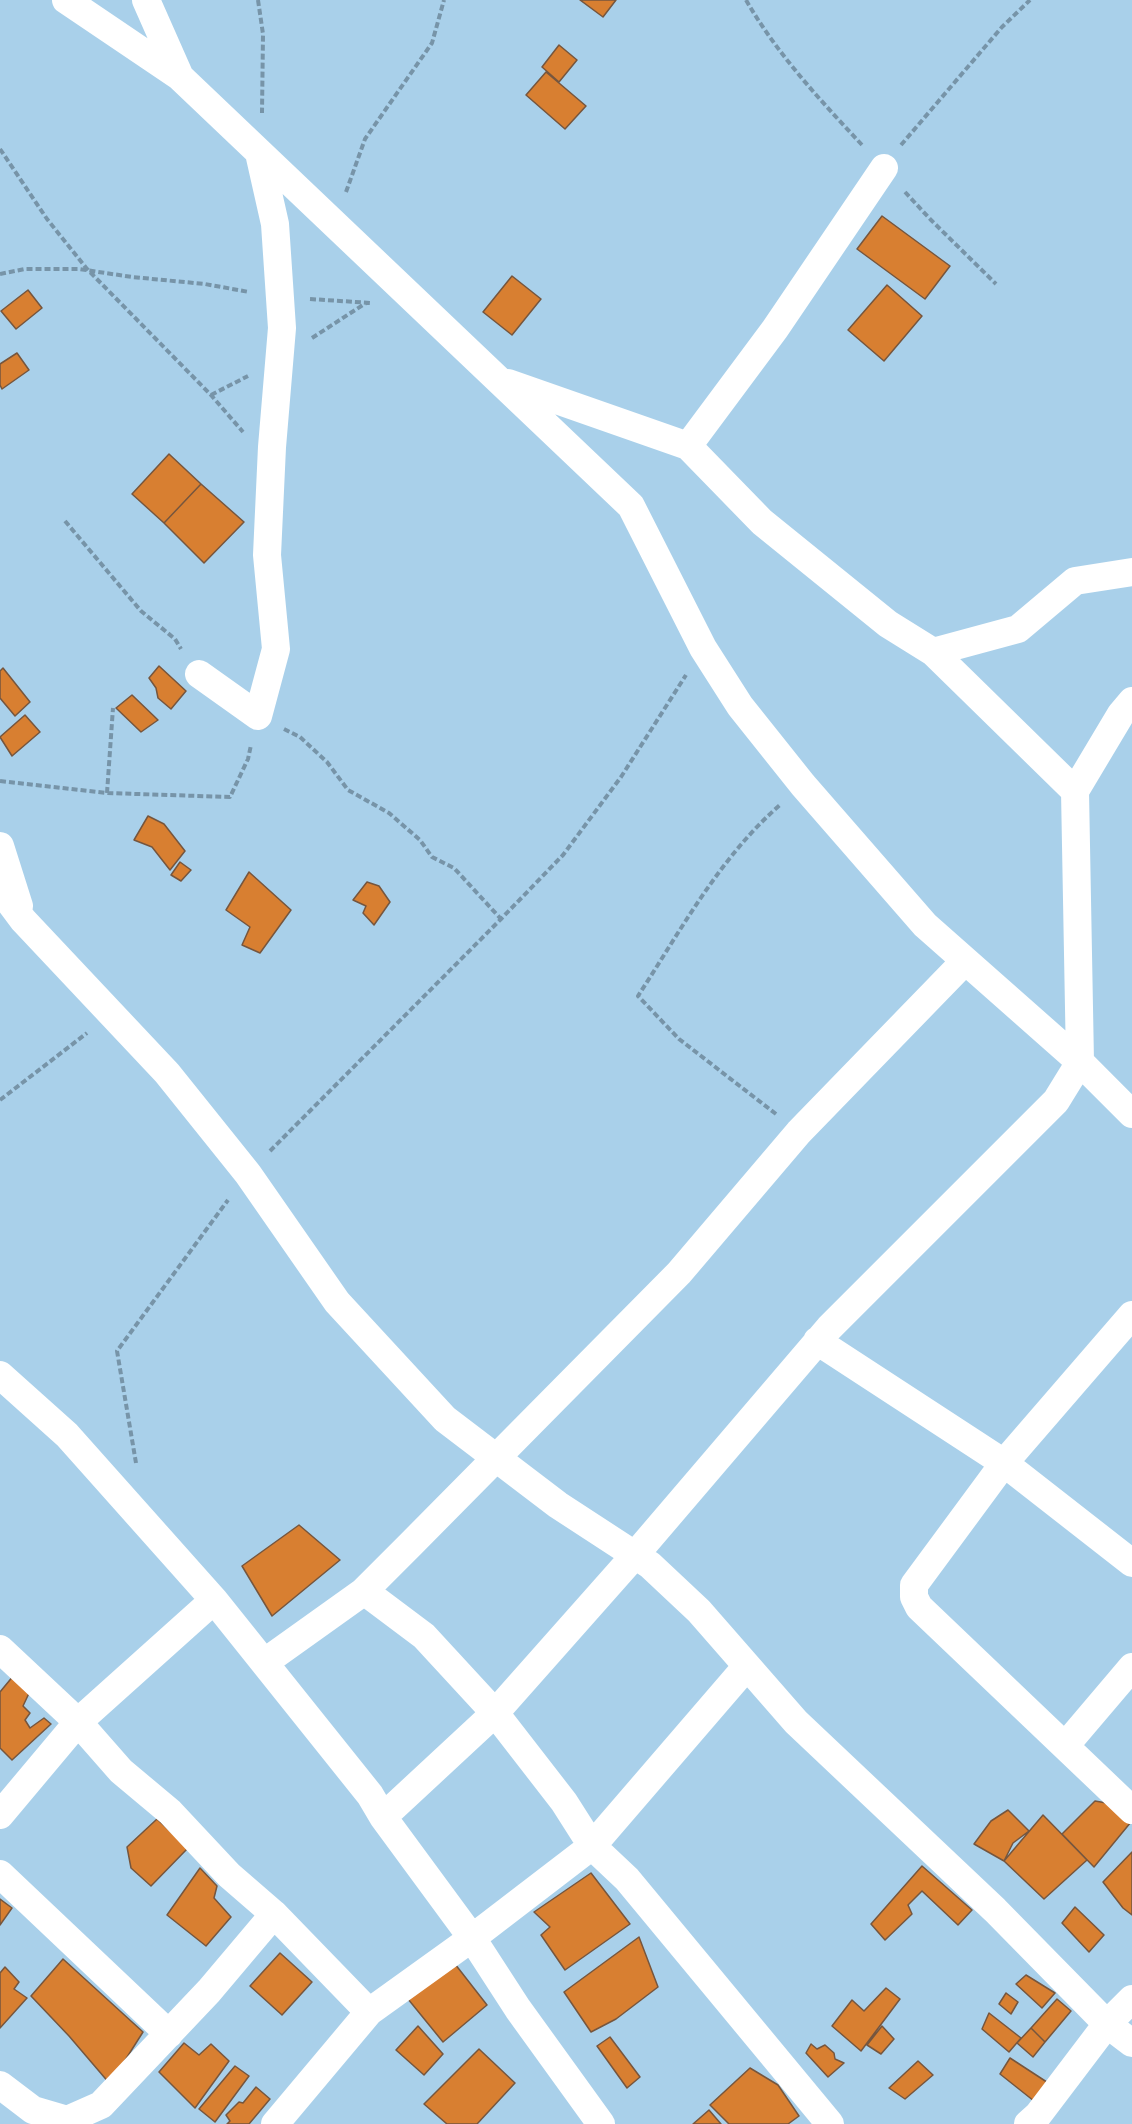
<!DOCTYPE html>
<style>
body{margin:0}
canvas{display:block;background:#a9d0ea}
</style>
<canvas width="1132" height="2124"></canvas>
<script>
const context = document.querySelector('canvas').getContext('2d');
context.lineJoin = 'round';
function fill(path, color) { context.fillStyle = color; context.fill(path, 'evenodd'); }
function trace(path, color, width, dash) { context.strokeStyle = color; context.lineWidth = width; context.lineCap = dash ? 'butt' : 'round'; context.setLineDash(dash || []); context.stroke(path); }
const building = new Path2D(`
 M580,0H616L603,17Z
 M559,45L577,60L559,82L542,67Z
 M546,72L586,106L565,129L526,95Z
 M882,216L950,266L925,299L857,249Z
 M512,276L541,299L512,335L483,312Z
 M887,285L922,316L884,361L848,330Z
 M28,290L42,308L16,329L1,311Z
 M17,353L29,370L2,389L0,385V364Z
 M169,454L201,484L164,523L132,494Z
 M201,484L244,522L204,563L164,523Z
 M159,666L186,691L171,709L158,698L156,688L149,678Z
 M3,668L30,702L15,716L0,698V671Z
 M132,695L158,720L141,732L116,708Z
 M25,715L40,732L12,756L0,737Z
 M148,816L164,824L185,851L170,870L152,847L134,840Z
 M180,862L191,870L181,881L171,875Z
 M249,872L291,910L260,953L242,945L250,927L226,910Z
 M367,882L379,886L390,902L374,925L363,913L366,906L353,900Z
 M299,1525L340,1560L272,1616L242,1566Z
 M14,1675L31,1689L23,1706L30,1713L25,1720L30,1728L44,1718L51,1724L12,1760L0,1748V1692Z
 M1095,1801L1112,1804L1131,1822L1094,1867L1062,1834Z
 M1008,1810L1029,1831L1013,1843L1004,1861L974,1844L991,1821Z
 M1043,1815L1087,1860L1044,1899L1004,1861Z
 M157,1819L188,1848L151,1886L131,1868L127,1847Z
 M1132,1852V1915L1123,1908L1103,1882Z
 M922,1866L972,1910L958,1925L922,1891L908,1905L912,1914L885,1940L871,1924Z
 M200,1868L217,1886L214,1898L231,1917L206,1946L167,1915Z
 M591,1873L630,1924L565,1970L541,1935L550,1927L534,1912Z
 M0,1899L12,1908L0,1925Z
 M1075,1907L1104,1935L1089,1952L1062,1923Z
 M639,1937L658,1987L616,2019L591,2032L564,1992Z
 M280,1953L312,1982L282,2015L250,1986Z
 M63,1959L143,2032L110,2084L69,2036L31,1996Z
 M455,1964L487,2005L443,2042L408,1999Z
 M5,1967L19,1982L14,1989L27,1998L0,2028V1973Z
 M1026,1975L1055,1993L1042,2008L1016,1984Z
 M886,1988L900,1999L861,2051L832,2026L852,2000L864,2011Z
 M1006,1993L1018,2002L1011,2014L999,2004Z
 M1057,1999L1071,2011L1045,2042L1031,2028Z
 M989,2013L1021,2038L1009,2052L982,2029Z
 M418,2026L443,2054L424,2075L396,2050Z
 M882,2026L894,2039L881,2054L867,2045Z
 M1031,2028L1045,2042L1033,2057L1017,2043Z
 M610,2037L640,2077L627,2088L597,2046Z
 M184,2043L199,2055L211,2044L229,2061L195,2108L159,2072Z
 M811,2044L817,2049L825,2045L834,2053L835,2059L844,2063L828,2077L806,2053Z
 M479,2049L515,2083L477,2124H447L424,2104Z
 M1010,2058L1056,2088L1039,2105L1000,2074Z
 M918,2061L933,2075L905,2099L889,2088Z
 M235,2066L249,2076L215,2122L199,2109Z
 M750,2068L778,2085L799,2116L788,2124H729L710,2105Z
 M256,2087L270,2099L249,2124H227L230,2121L226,2115L239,2102L243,2103Z
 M709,2110L721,2124H693Z`);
const path = new Path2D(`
 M258,0L263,34L262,113
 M746,0C777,54 820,100 863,146
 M901,145L1002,27L1030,0
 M0,149L47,219L87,269L211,395L243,432
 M346,192L365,139L432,43L444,0
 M905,192L931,220L996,284
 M0,274L25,269H79L132,277L205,284L249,292
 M310,299L371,303
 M312,338L366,303
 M211,395L248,376
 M65,521L141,611L175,639L181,649
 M284,729L300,737L327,762L348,790L389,813L420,840L432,857L454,868L501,919
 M0,781L107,793L230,797L248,759L251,745
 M107,793L113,708
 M0,1100L87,1033
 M776,1114L679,1039L638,996C681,930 720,857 780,805
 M270,1151L501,919L563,855L621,777L686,675
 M136,1463L117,1351L228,1200`);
const minor = new Path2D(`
 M66,0L180,77L631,506L703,648L740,706L803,785L925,925L1080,1062L1056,1101L829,1328L635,1555L495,1713L383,1817
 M146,0L180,77
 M508,383L688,446L762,522L888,624L933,652L1018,629L1075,581L1132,572
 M688,446L775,329L884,168
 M933,652L1075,791
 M199,674L258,716L276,649L267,555L272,447L282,328L275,224L259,153
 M1132,701L1121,714L1075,791L1080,1062L1132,1114
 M0,846L19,906
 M0,889L23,920L167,1073L248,1174L337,1302L445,1419L558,1505L650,1565L699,1611L796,1722L995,1910L1107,2024L1132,2043
 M1132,1315L1004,1463L914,1585V1597L919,1607L1132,1810
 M817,1341L1004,1463L1132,1563
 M0,1375L67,1435L214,1600L370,1795L383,1817L472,1938L518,2009L601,2124
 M363,1592L372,1597L424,1636L495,1713L564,1802L592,1846L627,1879L830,2124
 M0,1649L78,1722L121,1771L170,1812L229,1875L274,1914L369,2012
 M265,1662L363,1592L411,1544L679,1273L799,1132L965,961
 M1065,1746L1132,1667
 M0,1815L78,1722L214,1600
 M0,1874L169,2034
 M0,2085L33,2110L67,2120L101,2105L209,1991L274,1914
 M275,2124L369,2012L472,1938L592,1846L747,1666
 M1028,2124L1038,2115L1107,2024L1132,1999`);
fill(building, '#d87f31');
trace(building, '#76563e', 1.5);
trace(path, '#7794a8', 4, [6, 3]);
trace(minor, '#fff', 28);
</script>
